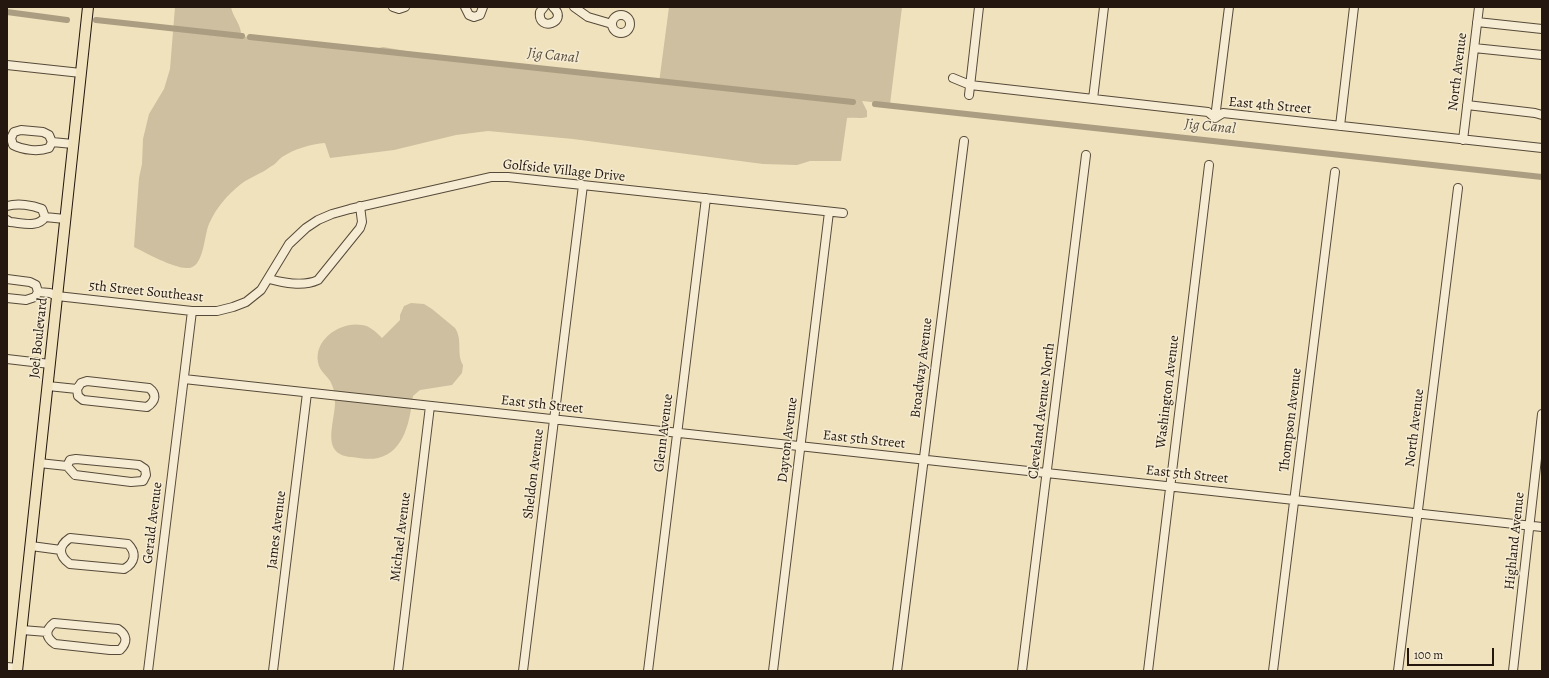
<!DOCTYPE html>
<style>
body{margin:0}
#map{position:relative;width:1549px;height:678px;overflow:hidden;background:#f0e2bc;font-family:Alegreya,serif}
canvas{display:block}
.frame{position:absolute;inset:0;border:8px solid #23170f;pointer-events:none}
.scale{position:absolute;left:1407px;top:648px;width:87px;height:18px;box-sizing:border-box;border:2px solid #23170f;border-top:0;padding-left:5px;font-size:12px;line-height:14px;white-space:nowrap;color:#23170f;-webkit-text-stroke:3px #f5ecd3;paint-order:stroke}
</style>
<div id="map">
<canvas width="1549" height="678"></canvas>
<div class="frame"></div>
<div class="scale">100 m</div>
</div>
<script>
const context = document.querySelector('canvas').getContext('2d');
context.lineJoin = 'round';
function fill(path, color) { context.fillStyle = color; context.fill(path, 'evenodd'); }
function trace(path, color, width, dash) { context.strokeStyle = color; context.lineWidth = width; context.lineCap = dash ? 'butt' : 'round'; context.setLineDash(dash || []); context.stroke(path); }
function label(font, color, halo, rows, align = 'center') {
  context.font = font + ' Alegreya,serif'; context.lineWidth = 3; context.setLineDash([]); context.textBaseline = 'middle'; context.strokeStyle = halo; context.fillStyle = color; for (const [text, x, y, turn = 0] of rows) {
    context.save(); context.translate(x, y); context.rotate((+turn || 0) * Math.PI / 180); context.textAlign = isNaN(turn) ? turn : align; if (halo) context.strokeText(text, 0, 0); context.fillText(text, 0, 0); context.restore();
  }
}
const green = new Path2D(`
 M175,7H231C233,18 242,25 241,36L365,51L383,47L429,55L659,83L669,7H902L890,104L862,101L867,111V117C860,119 854,117 847,118L841,161H810L797,165L763,164L573,139L488,131L456,135L394,150L330,158L325,143C311,144 294,149 282,157C278,160 275,165 270,167C261,174 250,177 241,184C227,195 216,208 209,224C204,235 204,268 188,268C175,269 146,253 134,247L139,178L142,164L143,139L149,114L164,89L170,69Z
 M411,303L424,304L432,309L455,328C463,340 456,354 463,365L462,373L452,385L420,390L413,396C410,419 405,452 378,458C369,460 360,458 351,457C319,454 336,421 335,400C335,396 334,389 332,385C329,376 319,372 318,362C314,339 341,321 362,325C370,326 376,332 382,338L400,320V315L404,306Z`);
const canal = new Path2D(`
 M7,12L67,20
 M96,20L242,36
 M250,37L853,102
 M875,104L1542,177`);
const minor = new Path2D(`
 M393,7L399,9L405,7
 M465,7L469,15L474,17L480,15L483,7
 M544,7L540,12C537,33 570,22 553,7
 M574,7L588,17L612,24
 M612 24a9 9 0 1 1 18 0a9 9 0 1 1-18 0Z
 M1477,22L1542,29
 M1474,48L1542,55
 M7,65L81,73
 M953,78L970,85L1208,112L1215,118L1223,113L1542,148
 M969,95L979,7
 M1093,99L1104,7
 M1467,105L1535,113L1542,115
 M1215,118L1229,7
 M1340,126L1354,7
 M21,130L43,132L49,135L52,142L49,148C38,152 23,150 13,145L11,138L14,132Z
 M1463,140L1479,7
 M52,142L73,144
 M7,206C18,203 32,205 42,209L45,217C38,228 23,223 10,222L7,220
 M45,217L65,219
 M7,279L30,282L36,285L38,292L35,297L26,300L7,298
 M269,279C284,283 303,287 318,280L360,228L362,222L360,206
 M38,292L50,293L57,296L192,311H217L233,307L246,302L261,290L289,244L306,228L318,220L332,214L350,209L491,177H508L843,213
 M7,359L50,364
 M184,379L1542,527
 M87,381L149,388C157,394 156,401 147,407L83,400L78,396L77,389L81,383Z
 M48,386L77,389
 M76,459L139,465L145,469L146,475L143,481L131,482L75,475L67,466L70,460Z
 M39,463L67,466
 M70,538L128,544C137,553 135,563 124,569L70,564C58,555 58,546 70,538Z
 M31,546L61,550
 M54,623L118,629C127,635 128,642 120,650H110L55,644C45,637 45,630 54,623Z
 M22,630L47,632
 M7,667L18,668
 M148,671L192,311
 M273,671L307,393
 M398,671L430,406
 M523,671L583,185
 M648,671L706,198
 M773,671L829,212
 M897,671L964,141
 M1022,671L1086,155
 M1148,671L1209,165
 M1273,671L1335,172
 M1398,671L1458,188
 M1513,671L1542,414`);
const major = new Path2D(`
 M17,671L88,7`);
const streetNames = [
 ["North Avenue",1458,72,-83],
 ["East 4th Street",1270,106,5],
 ["Golfside Village Drive",564,171,6],
 ["5th Street Southeast",146,292,6],
 ["Joel Boulevard",39,338,-84],
 ["Broadway Avenue",922,368,-83],
 ["Washington Avenue",1168,392,-83],
 ["East 5th Street",542,405,6],
 ["Cleveland Avenue North",1042,411,-83],
 ["Thompson Avenue",1291,420,-83],
 ["North Avenue",1415,428,-83],
 ["Glenn Avenue",664,433,-83],
 ["Dayton Avenue",788,440,-83],
 ["East 5th Street",864,440,6],
 ["Sheldon Avenue",534,474,-83],
 ["East 5th Street",1187,475,6],
 ["Gerald Avenue",153,523,-83],
 ["James Avenue",277,530,-83],
 ["Michael Avenue",401,537,-83],
 ["Highland Avenue",1515,541,-84]
];
const waterNames = [
 ["Jig Canal",553,56,6],
 ["Jig Canal",1210,127,6]
];
fill(green, '#cdbf9f');
trace(canal, '#aa9d81', 6);
trace(minor, '#564a3a', 10);
trace(major, '#23170f', 12);
trace(minor, '#f5ecd3', 8);
trace(major, '#f0e2bc', 10);
label('14px', '#23170f', '#f5ecd3', streetNames);
label('italic 15px', '#594d3d', '#f5ecd3', waterNames);
</script>
